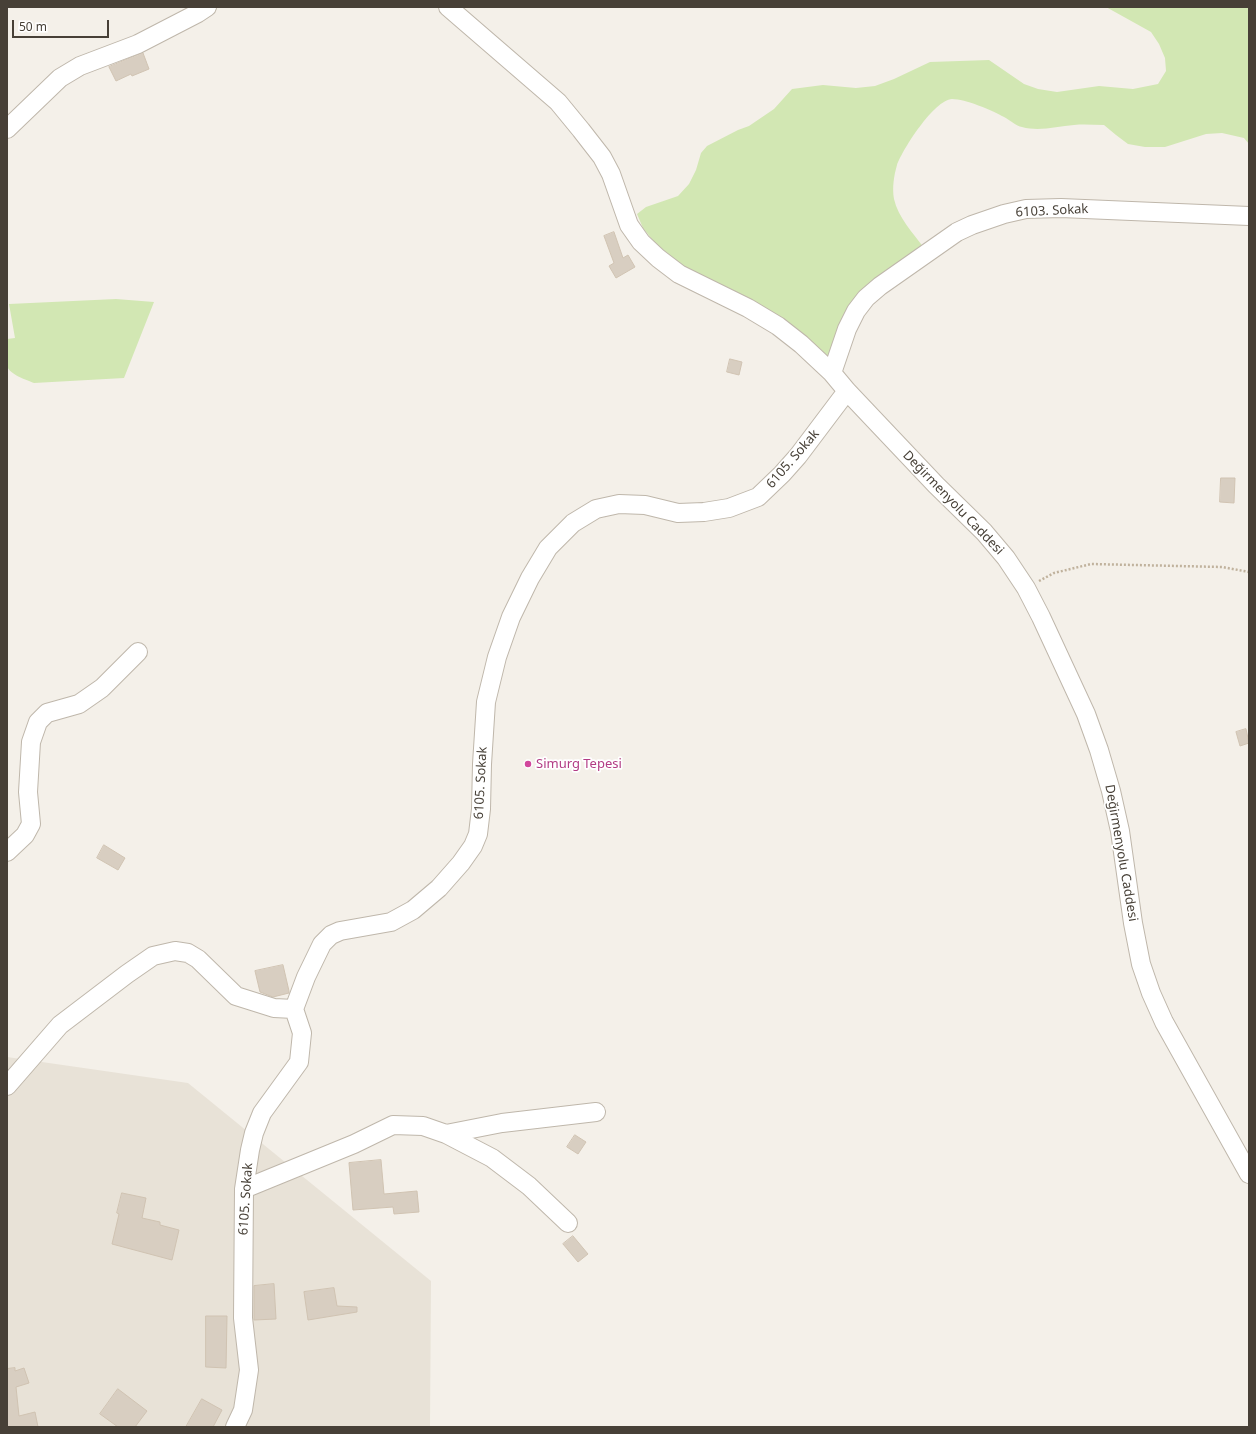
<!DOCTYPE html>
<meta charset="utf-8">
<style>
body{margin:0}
#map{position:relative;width:1256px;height:1434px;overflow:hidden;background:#f4f0e9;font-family:"Noto Sans",sans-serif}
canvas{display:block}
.frame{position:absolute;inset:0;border:8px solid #474037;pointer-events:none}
.scale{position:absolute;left:12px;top:20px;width:97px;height:18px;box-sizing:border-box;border:2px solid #474037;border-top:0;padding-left:5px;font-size:12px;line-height:14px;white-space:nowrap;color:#474037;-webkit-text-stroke:3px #fff;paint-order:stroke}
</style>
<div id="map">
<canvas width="1256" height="1434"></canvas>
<div class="frame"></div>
<div class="scale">50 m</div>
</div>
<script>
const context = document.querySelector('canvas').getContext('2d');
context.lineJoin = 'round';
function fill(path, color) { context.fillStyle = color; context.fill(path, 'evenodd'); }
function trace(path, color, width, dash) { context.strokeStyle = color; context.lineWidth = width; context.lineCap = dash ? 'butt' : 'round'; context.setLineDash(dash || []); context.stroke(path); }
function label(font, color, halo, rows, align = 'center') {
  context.font = font + ' "Noto Sans",sans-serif'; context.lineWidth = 3.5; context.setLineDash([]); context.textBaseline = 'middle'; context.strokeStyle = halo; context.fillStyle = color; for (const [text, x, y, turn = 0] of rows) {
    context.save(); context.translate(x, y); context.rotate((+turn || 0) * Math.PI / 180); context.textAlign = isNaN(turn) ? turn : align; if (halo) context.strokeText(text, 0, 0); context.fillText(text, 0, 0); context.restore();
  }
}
const residential = new Path2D(`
 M7,1057L188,1083L431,1281L430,1427H7Z`);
const green = new Path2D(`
 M1106,7H1249V144L1244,138L1222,133L1206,134L1165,147H1145L1128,144L1116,135L1104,125C1094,125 1084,124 1074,125C1057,126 1040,132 1022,127C1016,126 1010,120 1004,117C992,110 965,99 952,99C934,100 903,149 897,165C894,175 892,188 894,199C898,217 913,233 924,248L856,300L844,314L837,330L828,357L681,264L655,243L643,228L637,214L646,207L678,196L689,184L696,170L701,153L707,146L738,130L749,126L774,109L792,89L823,85L856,88L875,86L894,79L930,62L989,60L1024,84L1038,89L1057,92L1099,86L1133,89L1158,84L1166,71L1165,58L1159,44L1151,32Z
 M116,299L154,302L124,378L34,383C27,380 10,375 7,366C5,360 7,346 7,339L15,338L9,304Z`);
const building = new Path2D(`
 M143,53L149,69L132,76L131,74L116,81L109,67Z
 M614,232L623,258L628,255L635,267L616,278L609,266L614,263L604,236Z
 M730,359L742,362L739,375L727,372Z
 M1221,478H1235L1234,503L1220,502Z
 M1246,729L1249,743L1240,746L1236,732Z
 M104,845L125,858L118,870L97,858Z
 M283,965L289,991V993L273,997L260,992L255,971Z
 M575,1135L586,1142L578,1154L567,1147Z
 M381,1160L384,1194L417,1191L419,1212L394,1214L393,1207L353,1210L349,1163Z
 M122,1193L146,1198L142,1218L160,1222V1225L179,1230L172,1260L112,1244L119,1214L117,1213Z
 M573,1236L588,1254L578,1262L563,1244Z
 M274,1284L276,1319L254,1320V1286Z
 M334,1288L337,1306L357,1307V1312L308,1320L304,1292Z
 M206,1316H227L226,1368L206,1367Z
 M15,1368V1371L24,1368L29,1383L16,1387L19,1416L35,1412L38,1427H7V1369Z
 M118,1389L147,1411L135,1427H118L100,1414Z
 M202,1399L222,1410L213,1427H186Z`);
const path = new Path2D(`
 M1039,581L1054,573L1091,564L1222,567L1249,572`);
const minor = new Path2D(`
 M448,7L558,102L581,130L602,157L611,174L629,225L641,242L658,258L679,274L748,308L778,326L801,344L832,373L847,391L936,485L984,532L1006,558L1026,588L1041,617L1086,714L1099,750L1111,791L1120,831L1133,923L1141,964L1151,993L1164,1022L1249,1174
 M7,129L60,78L80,66L138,44L198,13L207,7
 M832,373L847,329L856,311L866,298L880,286L957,232L972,225L1004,214L1026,209L1061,208L1249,216
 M7,852L25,835L31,824L28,792L31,742L38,722L47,713L79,704L102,688L138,652
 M7,1086L60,1025L127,974L153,956L175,951L188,953L198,959L236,996L274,1008L294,1009
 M446,1134L492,1158L529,1186L568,1223
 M244,1189L354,1144L393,1125L423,1126L446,1134L502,1123L596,1112
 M235,1427L243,1410L249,1370L243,1318L244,1189L250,1150L254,1133L262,1113L299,1062L302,1033L294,1009L306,977L322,944L331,935L340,931L391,922L413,910L439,888L461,863L473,846L478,834L481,809L482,764L486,702L497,657L511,617L530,578L548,548L573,523L596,509L619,504L645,505L678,513L704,512L729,508L758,497L782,474L798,456L847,391`);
const markers = [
 [528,764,4,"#d1479c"]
];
const streetNames = [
 ["6103. Sokak",1052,211,-3],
 ["6105. Sokak",793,459,-49],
 ["Değirmenyolu Caddesi",953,503,46],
 ["6105. Sokak",481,783,-87],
 ["Değirmenyolu Caddesi",1121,853,80],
 ["6105. Sokak",246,1199,-86]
];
const hotelNames = [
 ["Simurg Tepesi",536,764]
];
fill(residential, '#e8e2d7');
fill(green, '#d2e7b3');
fill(building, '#d8cec1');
trace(building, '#d0c3b2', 1);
trace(minor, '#bfb7ab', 20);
trace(path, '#c0b29d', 2.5, [2, 2]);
trace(minor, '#fff', 18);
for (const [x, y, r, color] of markers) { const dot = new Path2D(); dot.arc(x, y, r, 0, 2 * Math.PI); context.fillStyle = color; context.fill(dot); trace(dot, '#fff', 1.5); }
label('13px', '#474037', '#fff', streetNames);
label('13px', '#b23c85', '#fff', hotelNames, 'left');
</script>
